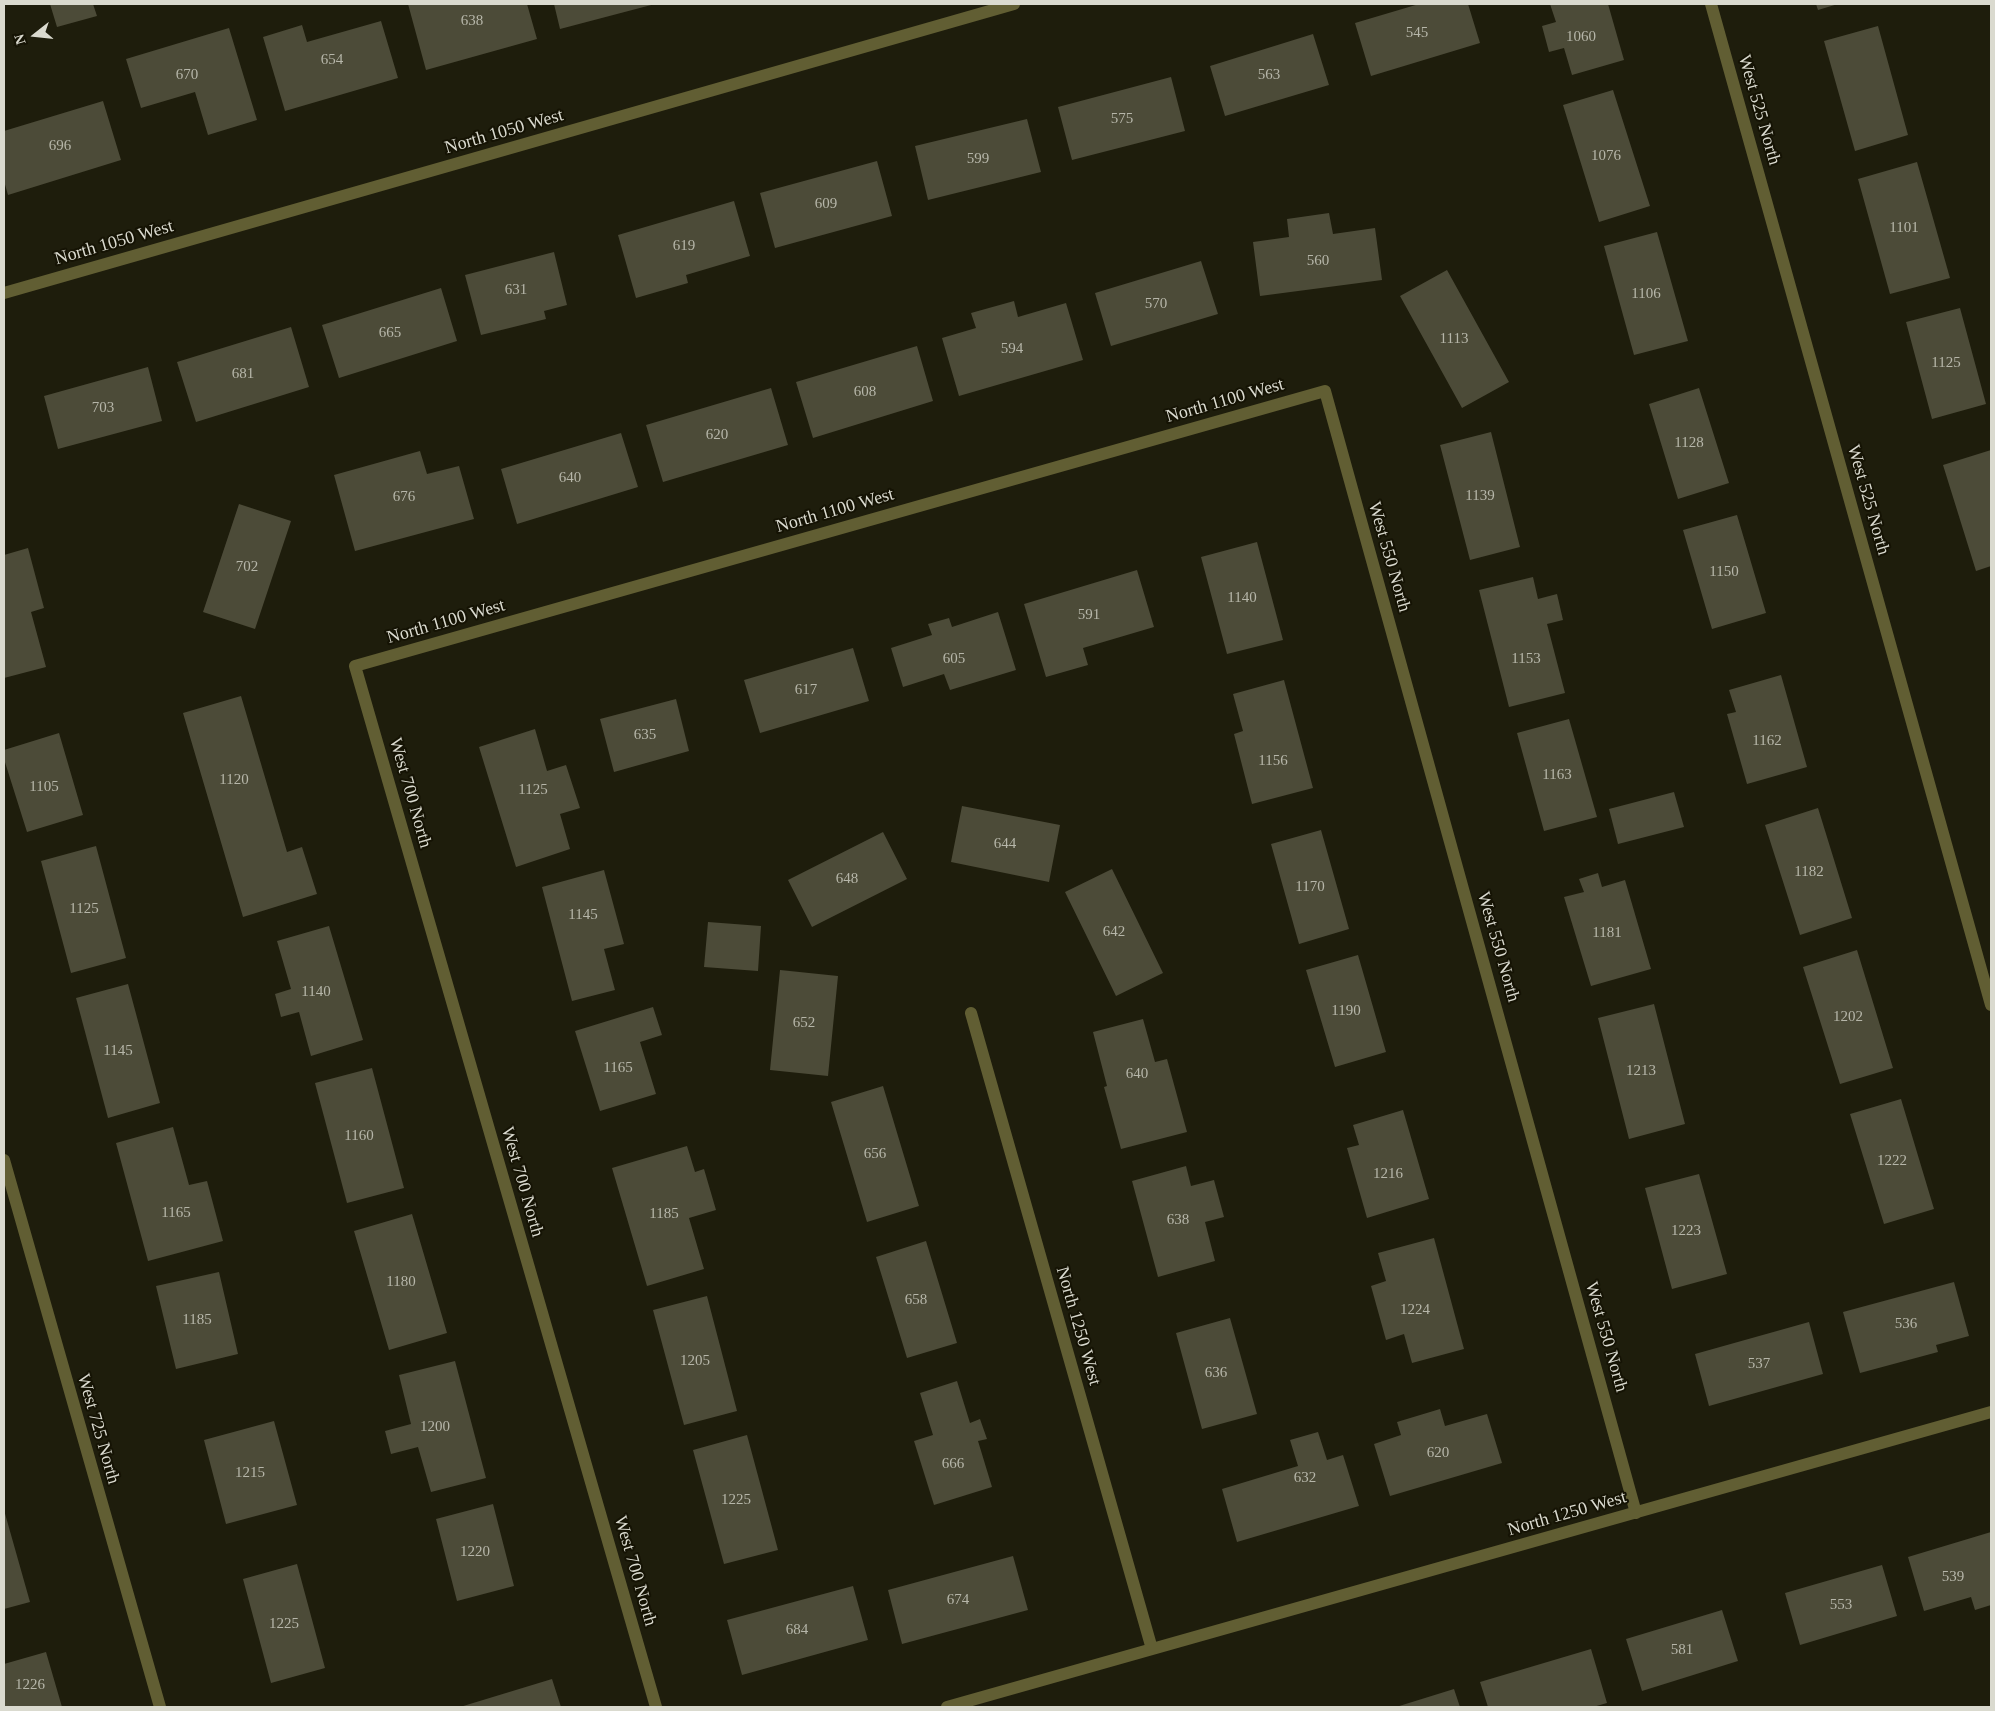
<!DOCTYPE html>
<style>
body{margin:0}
#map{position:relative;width:1995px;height:1711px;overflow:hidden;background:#1e1d0c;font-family:Georgia,serif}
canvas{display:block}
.frame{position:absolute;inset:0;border:5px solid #dadacf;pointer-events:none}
.north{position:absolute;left:10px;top:10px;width:50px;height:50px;-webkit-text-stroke:4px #151304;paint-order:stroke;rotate:254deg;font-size:14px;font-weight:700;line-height:20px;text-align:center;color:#dadacf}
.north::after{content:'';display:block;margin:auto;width:18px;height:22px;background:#dadacf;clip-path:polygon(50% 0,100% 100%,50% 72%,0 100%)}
</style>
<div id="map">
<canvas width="1995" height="1711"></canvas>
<div class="frame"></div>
<div class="north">N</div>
</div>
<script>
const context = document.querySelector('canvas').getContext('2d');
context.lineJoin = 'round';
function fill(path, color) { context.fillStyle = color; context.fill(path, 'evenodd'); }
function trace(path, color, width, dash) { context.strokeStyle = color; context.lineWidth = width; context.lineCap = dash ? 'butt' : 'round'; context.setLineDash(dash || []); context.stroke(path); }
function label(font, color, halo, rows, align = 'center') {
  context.font = font + ' Georgia,serif'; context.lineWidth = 4; context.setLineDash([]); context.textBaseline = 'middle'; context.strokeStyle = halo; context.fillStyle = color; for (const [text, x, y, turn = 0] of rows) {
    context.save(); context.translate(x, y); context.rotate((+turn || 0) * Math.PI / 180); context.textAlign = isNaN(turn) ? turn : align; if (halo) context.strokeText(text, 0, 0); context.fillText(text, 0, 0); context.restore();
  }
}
const building = new Path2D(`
 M50,4H93L97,16L57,27Z
 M408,4H527L537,39L426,70Z
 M554,4H655L560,29Z
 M1419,4H1468L1480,43L1371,76L1355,23Z
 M1550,4H1608L1624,60L1572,75L1564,48L1549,52L1542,26L1556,22Z
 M1816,4H1838L1818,10Z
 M381,21L398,78L285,111L263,37L302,25L307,42Z
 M1878,26L1908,135L1855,151L1824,41Z
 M229,28L257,120L208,135L195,92L141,108L126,59Z
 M1313,34L1329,85L1225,116L1210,66Z
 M1171,77L1185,131L1072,160L1058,107Z
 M1613,90L1650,206L1599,222L1563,105Z
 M103,101L121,160L8,195L4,181V131Z
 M1027,119L1041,172L928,200L915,146Z
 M877,161L892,216L775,248L760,193Z
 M1917,162L1950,278L1890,294L1858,179Z
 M734,201L750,256L686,275L688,283L636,298L618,235Z
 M1329,213L1333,234L1375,228L1382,280L1260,296L1253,242L1289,237L1287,219Z
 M1657,232L1688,341L1634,355L1604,246Z
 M554,252L567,305L544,311L546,319L481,335L465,275Z
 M1201,261L1218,314L1111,346L1095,293Z
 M1447,270L1509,382L1462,408L1400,296Z
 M441,288L457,341L339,378L322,325Z
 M1014,301L1018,317L1066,303L1083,360L959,396L942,338L976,328L971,313Z
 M1960,308L1986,404L1932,419L1906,322Z
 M291,327L309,387L196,422L177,362Z
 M917,346L933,401L813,438L796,382Z
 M148,367L162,421L58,449L44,396Z
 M771,388L788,445L663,482L646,425Z
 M1699,388L1729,483L1678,499L1649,404Z
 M1491,432L1520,547L1470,560L1440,445Z
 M621,433L638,487L517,524L501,469Z
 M1991,450V566L1976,571L1943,465Z
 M420,451L427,474L459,466L474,519L355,551L334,475Z
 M239,504L291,521L255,629L203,612Z
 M1737,515L1766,613L1712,629L1683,530Z
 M1257,542L1283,640L1227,654L1201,557Z
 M28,548L44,608L31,612L46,667L4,678V555Z
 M1137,570L1154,627L1083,648L1088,665L1046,677L1024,604Z
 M1533,577L1538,599L1557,594L1563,620L1547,624L1565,693L1509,707L1479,590Z
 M998,612L1016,670L950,690L944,674L903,687L891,648L932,635L928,624L949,618L952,627Z
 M853,648L869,701L760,733L744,680Z
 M1781,675L1807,767L1747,784L1727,714L1736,712L1729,690Z
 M1284,680L1313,788L1252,804L1234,734L1243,731L1233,694Z
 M241,696L287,852L302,847L317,894L243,917L183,713Z
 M676,699L689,751L614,772L600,719Z
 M1569,719L1597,817L1544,831L1517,733Z
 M535,729L547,771L566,765L580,808L560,814L570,849L516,867L479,747Z
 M59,733L83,815L27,832L4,759V750Z
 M1674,792L1684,827L1618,844L1609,809Z
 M962,806L1060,825L1049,882L951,862Z
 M1818,808L1852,918L1800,935L1765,825Z
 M1321,830L1349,929L1299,944L1271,844Z
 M883,832L907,879L812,927L788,880Z
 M96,846L126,958L71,973L41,861Z
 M1112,869L1163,973L1116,996L1065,892Z
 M604,870L624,944L604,949L615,990L572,1001L542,887Z
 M1598,873L1602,887L1625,880L1651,969L1591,986L1564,897L1584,892L1579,879Z
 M708,922L761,926L758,971L704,967Z
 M329,926L363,1040L311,1056L299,1012L281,1017L275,994L291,989L277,941Z
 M1857,950L1893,1068L1840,1084L1803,967Z
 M1358,955L1386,1052L1335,1067L1306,970Z
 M780,970L838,976L828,1076L770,1070Z
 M128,984L160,1103L108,1118L76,998Z
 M1654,1004L1685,1124L1629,1139L1598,1018Z
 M653,1007L662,1035L640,1042L656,1094L600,1111L575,1031Z
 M1143,1019L1155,1062L1167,1059L1187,1132L1121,1149L1104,1087L1107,1086L1093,1032Z
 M372,1068L404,1188L347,1203L315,1083Z
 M883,1086L919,1206L867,1222L831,1102Z
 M1901,1099L1934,1209L1884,1224L1850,1114Z
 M1403,1110L1429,1199L1367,1218L1347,1148L1359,1145L1353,1125Z
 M173,1127L189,1185L207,1181L223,1241L148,1261L116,1143Z
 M687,1146L695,1172L704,1169L716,1210L689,1218L704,1269L647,1286L612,1168Z
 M1186,1166L1191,1186L1214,1180L1224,1217L1205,1222L1215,1261L1158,1277L1132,1181Z
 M1699,1174L1727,1274L1672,1289L1645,1188Z
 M412,1214L447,1333L389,1350L354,1231Z
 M1434,1238L1464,1349L1412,1363L1404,1334L1386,1340L1371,1286L1386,1281L1378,1253Z
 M926,1241L957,1343L907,1358L876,1257Z
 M219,1272L238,1354L176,1369L156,1286Z
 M1954,1282L1969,1336L1936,1345L1938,1352L1860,1373L1843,1312Z
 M707,1296L737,1411L684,1425L653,1310Z
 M1230,1318L1257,1414L1202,1429L1176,1333Z
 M1809,1322L1823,1374L1709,1406L1695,1354Z
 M455,1361L486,1478L431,1492L418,1447L391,1454L385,1431L411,1424L399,1375Z
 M957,1381L970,1423L980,1419L987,1439L978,1441L992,1487L934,1505L914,1441L933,1435L920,1393Z
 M1440,1409L1445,1426L1487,1414L1502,1463L1390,1496L1374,1444L1401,1435L1397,1422Z
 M274,1421L297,1505L226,1524L204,1440Z
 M1318,1432L1327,1460L1343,1455L1359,1506L1237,1542L1222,1489L1298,1466L1290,1440Z
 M747,1435L778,1550L724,1564L693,1450Z
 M493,1504L514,1586L457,1601L436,1519Z
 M4,1510L30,1602L4,1609Z
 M1991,1532V1605L1975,1610L1971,1597L1924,1611L1908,1557Z
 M1013,1556L1028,1610L902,1644L888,1590Z
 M297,1564L325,1668L271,1683L243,1579Z
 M1882,1565L1897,1616L1800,1645L1785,1593Z
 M853,1586L868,1640L742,1675L727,1620Z
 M1722,1610L1738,1661L1642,1691L1626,1639Z
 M1591,1649L1607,1703L1593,1707H1488L1480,1682Z
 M46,1652L62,1707H4V1664Z
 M552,1679L561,1707H460Z
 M1454,1689L1460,1707H1396Z`);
const street = new Path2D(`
 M1711,4L1991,1005
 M4,293L1014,4
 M971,1013L1152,1649
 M4,1160L160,1707
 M656,1707L355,666L1325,391L1636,1513
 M947,1707L1991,1412`);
const numberNames = [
 ["638",472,21],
 ["545",1417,33],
 ["1060",1581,37],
 ["654",332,60],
 ["670",187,75],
 ["563",1269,75],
 ["575",1122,119],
 ["696",60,146],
 ["1076",1606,156],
 ["599",978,159],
 ["609",826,204],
 ["1101",1904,228],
 ["619",684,246],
 ["560",1318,261],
 ["631",516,290],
 ["1106",1646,294],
 ["570",1156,304],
 ["665",390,333],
 ["1113",1454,339],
 ["594",1012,349],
 ["1125",1946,363],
 ["681",243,374],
 ["608",865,392],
 ["703",103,408],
 ["620",717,435],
 ["1128",1689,443],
 ["640",570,478],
 ["1139",1480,496],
 ["676",404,497],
 ["702",247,567],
 ["1150",1724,572],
 ["1140",1242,598],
 ["591",1089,615],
 ["605",954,659],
 ["1153",1526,659],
 ["617",806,690],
 ["635",645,735],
 ["1162",1767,741],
 ["1156",1273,761],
 ["1163",1557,775],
 ["1120",234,780],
 ["1105",44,787],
 ["1125",533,790],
 ["644",1005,844],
 ["1182",1809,872],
 ["648",847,879],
 ["1170",1310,887],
 ["1125",84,909],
 ["1145",583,915],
 ["642",1114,932],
 ["1181",1607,933],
 ["1140",316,992],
 ["1190",1346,1011],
 ["1202",1848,1017],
 ["652",804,1023],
 ["1145",118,1051],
 ["1165",618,1068],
 ["1213",1641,1071],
 ["640",1137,1074],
 ["1160",359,1136],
 ["656",875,1154],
 ["1222",1892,1161],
 ["1216",1388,1174],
 ["1165",176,1213],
 ["1185",664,1214],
 ["638",1178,1220],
 ["1223",1686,1231],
 ["1180",401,1282],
 ["658",916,1300],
 ["1224",1415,1310],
 ["1185",197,1320],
 ["536",1906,1324],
 ["1205",695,1361],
 ["537",1759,1364],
 ["636",1216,1373],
 ["1200",435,1427],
 ["620",1438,1453],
 ["666",953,1464],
 ["1215",250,1473],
 ["632",1305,1478],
 ["1225",736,1500],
 ["1220",475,1552],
 ["539",1953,1577],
 ["674",958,1600],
 ["553",1841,1605],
 ["1225",284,1624],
 ["684",797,1630],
 ["581",1682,1650],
 ["1226",30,1685]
];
const streetNames = [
 ["West 525 North",1759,110,74],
 ["North 1050 West",504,132,-16],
 ["North 1050 West",114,243,-16],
 ["North 1100 West",1225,401,-16],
 ["West 525 North",1868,500,74],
 ["North 1100 West",835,511,-16],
 ["West 550 North",1389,557,74],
 ["North 1100 West",446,622,-16],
 ["West 700 North",410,793,74],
 ["West 550 North",1498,947,74],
 ["West 700 North",522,1182,74],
 ["North 1250 West",1078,1326,74],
 ["West 550 North",1606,1337,74],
 ["West 725 North",98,1429,74],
 ["North 1250 West",1567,1514,-16],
 ["West 700 North",635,1571,74]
];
fill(building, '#4c4b38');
trace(street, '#615e33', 12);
label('15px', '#b6b6a9', null, numberNames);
label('18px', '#dadacf', '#151304', streetNames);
</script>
